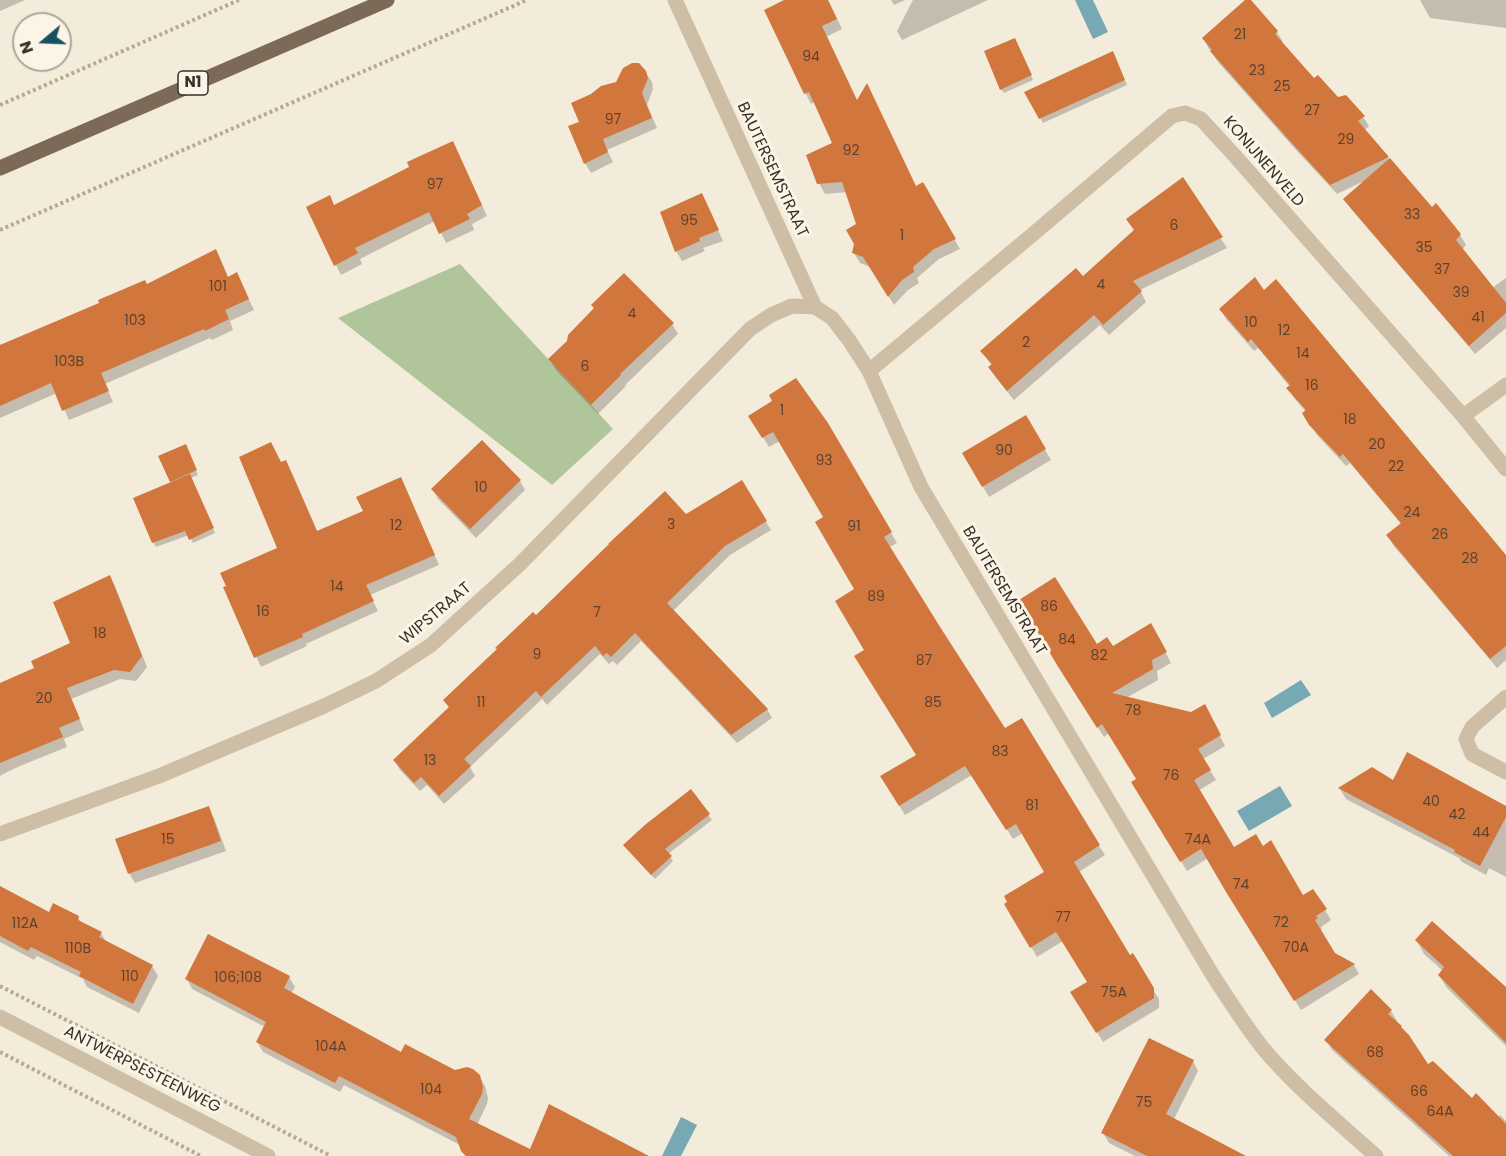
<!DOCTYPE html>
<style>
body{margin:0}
#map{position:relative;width:1506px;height:1156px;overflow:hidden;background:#f4ecdb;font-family:Poppins,sans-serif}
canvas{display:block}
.north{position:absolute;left:12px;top:12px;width:60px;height:60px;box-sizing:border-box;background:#fbf5e8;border:2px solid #ada69b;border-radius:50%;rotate:251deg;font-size:16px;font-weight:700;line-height:24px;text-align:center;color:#393028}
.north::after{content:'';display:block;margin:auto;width:21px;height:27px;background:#19505f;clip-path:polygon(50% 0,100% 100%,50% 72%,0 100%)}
</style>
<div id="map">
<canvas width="1506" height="1156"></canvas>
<div class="north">N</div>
</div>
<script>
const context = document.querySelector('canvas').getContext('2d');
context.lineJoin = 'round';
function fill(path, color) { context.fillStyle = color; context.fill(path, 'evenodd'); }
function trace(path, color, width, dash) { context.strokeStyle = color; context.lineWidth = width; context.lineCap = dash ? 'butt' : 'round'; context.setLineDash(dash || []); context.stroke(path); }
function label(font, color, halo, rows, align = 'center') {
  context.font = font + ' Poppins,sans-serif'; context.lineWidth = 6; context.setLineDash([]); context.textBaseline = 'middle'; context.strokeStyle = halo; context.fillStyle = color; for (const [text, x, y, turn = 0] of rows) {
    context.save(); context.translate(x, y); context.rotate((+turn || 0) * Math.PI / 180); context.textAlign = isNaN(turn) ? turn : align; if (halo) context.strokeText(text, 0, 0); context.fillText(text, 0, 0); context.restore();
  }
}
const green = new Path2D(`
 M460,264L613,429L552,485L338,318Z`);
const water = new Path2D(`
 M1075,0H1093L1108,32L1093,39Z
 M1301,680L1311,695L1272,718L1264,703Z
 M1280,786L1292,806L1249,831L1237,811Z
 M681,1117L697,1125L681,1156H662Z`);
const shadow = new Path2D(`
 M0,0H25L0,11Z
 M788,0H828L842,29L826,37L858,103L916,188L922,184L960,249L939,259L917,278L919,283L908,290L894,305L870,267L860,263L854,253L858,225L847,192L825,194L819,183L834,144L815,102L811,104L806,94L766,10Z
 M891,0H905L894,5Z
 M913,0H988L902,40L897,31Z
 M1247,0H1249L1277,32L1283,42L1281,43L1314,81L1363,117L1369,126L1364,131L1432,209L1460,235L1466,245L1462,250L1492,288L1506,278V328L1475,354L1351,209L1345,199L1364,181L1337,194L1296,150L1218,62L1209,49L1204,39Z
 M1420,0H1506V28L1430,18Z
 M1017,44L1033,80L1004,93L1001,89Z
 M1115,58L1127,85L1043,123L1026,93Z
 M645,72L652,82L653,89L647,105L657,128L607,150L613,162L591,173L585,163L581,122Z
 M458,153L487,216L472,224L474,230L446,243L435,221L360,259L362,264L341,275L336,265L334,206L411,167Z
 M1183,180L1227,248L1140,290L1146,302L1109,335L1100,325L1014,400L996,378L990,368L992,366L982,352L1083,278L1135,232Z
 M702,195L723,241L703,248L705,251L682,261L676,251L662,213Z
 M216,251L228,278L237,274L254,310L230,321L233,330L212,340L210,338L105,384L113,402L69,420L57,393L0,418V343L1,346L147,285Z
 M1263,292L1506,559V660L1497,668L1393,545L1388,535L1401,524L1350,463L1346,466L1317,435L1304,413L1306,412L1294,398L1288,388L1290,387L1258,348L1254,351L1226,319L1221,309Z
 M672,324L678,334L625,385L626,386L598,414L556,370L550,360L568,342Z
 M750,416L826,423L897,543L888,548L1005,730L1099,846L1105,855L1079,872L1129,957L1152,988L1159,999V1008L1103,1042L1072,992L1088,982L1063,941L1037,957L1007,904L1046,872L1023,833L1013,839L972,775L905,815L882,777L918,756L866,650L856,589L825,518L780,441L769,447Z
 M1025,417L1051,460L989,497L964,454Z
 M188,451L198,475L191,478L215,533L193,543L189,535L156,547L153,542L172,483L160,457Z
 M281,464L291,471L318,533L365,512L405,488L439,565L370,595L378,611L306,644L307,646L261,667L225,588L279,548Z
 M520,481L525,490L476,538L438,499L433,489Z
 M741,482L771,530L730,555L673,611L767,709L772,718L737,743L641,641L617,665L613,661L609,664L600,654L547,705L542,699L470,767L475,776L444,804L427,785L420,791L400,770L395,761L450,709L445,701L536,617L686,516Z
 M110,577L115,586L147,667L136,681L120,679L71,699L84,730L64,739L67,747L20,766L1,775L0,777V689L36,669L72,644Z
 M1156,634L1171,663L1157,671L1158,680L1126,698L1191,713L1210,716L1225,746L1203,759L1216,780L1198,791L1233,849L1263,848L1303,897L1325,910L1331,920L1321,927L1322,929L1320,930L1334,954L1354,965L1359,974L1301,1010L1234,902L1208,858L1187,871L1133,782L1138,779L1109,733L1104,737L1065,675L1096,646L1112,648Z
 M1393,782L1506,807V877L1489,868L1486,875L1462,862L1459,858L1346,799L1340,789Z
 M691,791L712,820L668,854L673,861L655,879L628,850Z
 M208,808L214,818L226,851L135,883L129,873Z
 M0,887L50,914L78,917L81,923L101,933L106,942L152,966L158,976L139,1013L87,987L83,979L37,956L34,960L0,942Z
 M209,936L289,977L295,987L291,994L402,1054L455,1072L479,1076L485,1086L488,1098L487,1104L477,1125L530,1151L624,1156H465L460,1145L344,1085L340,1092L263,1052L257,1042L265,1027L192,989L187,979Z
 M1417,941L1506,989V1046L1447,988L1439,975L1443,971L1424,954Z
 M1391,1011L1397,1021L1396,1022L1428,1066L1498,1118L1500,1115L1506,1121V1156H1449L1332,1050L1326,1040Z
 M1193,1061L1198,1071L1174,1119L1242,1156H1135L1109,1143L1103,1133Z`);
const building = new Path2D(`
 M784,0H828L837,19L822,26L857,100L867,83L916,186L923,182L956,239L934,249L913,267L914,272L902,280L888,297L863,257L852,253L854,244L846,230L856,224L842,182L817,184L806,155L832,143L809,92L804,94L764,10Z
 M1245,0H1251L1278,31L1275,34L1314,78L1318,75L1338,97L1346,95L1365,116L1358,121L1389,157L1330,185L1289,140L1210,51L1212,50L1202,38Z
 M1015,38L1032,75L1000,90L984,51Z
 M1113,51L1125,80L1039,119L1024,92Z
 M632,63H639L646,71L648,78L642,93L652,118L603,139L608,152L584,164L568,126L579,122L571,103L591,94L601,86L616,82L623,68Z
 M453,141L482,205L467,214L470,219L439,234L429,212L355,248L358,253L334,266L306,207L330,195L334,205L409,167L407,162Z
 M1390,158L1432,207L1436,203L1461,234L1456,240L1506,303V313L1469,346L1343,199Z
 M1183,177L1223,237L1133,281L1142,291L1103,325L1094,315L1007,391L988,367L992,364L980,351L1076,268L1083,276L1134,230L1126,219Z
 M702,193L719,230L699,238L700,241L675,252L660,212Z
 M216,249L228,277L237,272L249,299L225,310L229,319L205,331L204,329L101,373L109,391L62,411L51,383L0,406V345L99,303L98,300L145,280L147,284Z
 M624,273L674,323L620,374L621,375L591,405L548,359L567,341L568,335L594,308L591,305Z
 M1255,277L1264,290L1276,279L1506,555V646L1490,659L1386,535L1401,523L1343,454L1340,457L1309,425L1302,413L1306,410L1286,388L1290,385L1251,339L1248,342L1219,309Z
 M796,378L828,423L892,532L884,537L942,630L1005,728L1022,718L1100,845L1074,862L1130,955L1133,953L1154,988V998L1096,1033L1070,992L1087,982L1056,932L1030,948L1004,904L1007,902L1004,896L1044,872L1016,824L1006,830L965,766L899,806L880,776L916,755L854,656L864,650L835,601L854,589L815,522L823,517L773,432L762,438L748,416L772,401L769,395Z
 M1026,415L1046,449L982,487L962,453Z
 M482,440L521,480L470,529L431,489Z
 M271,442L281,462L286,460L317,531L363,511L356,497L401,477L435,555L366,585L374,601L302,634L303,637L254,658L223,587L226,586L220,573L277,548L239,457Z
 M186,444L197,470L170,482L158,456Z
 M190,474L214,528L189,540L185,531L152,543L133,498Z
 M742,480L767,521L725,546L667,603L768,709L731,735L635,633L611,657L607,653L603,656L595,646L541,697L536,691L464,759L471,766L439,796L421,777L414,783L393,760L449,707L443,700L497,649L495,648L533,612L536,615L609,544H608L665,491L686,514Z
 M110,575L142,656L130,672L114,670L67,688L80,719L59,728L63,737L0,763V683L34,668L31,661L70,643L53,602Z
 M1055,577L1097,644L1107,637L1113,646L1151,623L1167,652L1152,660L1153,669L1112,693L1191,712L1205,704L1221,735L1198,749L1211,770L1194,780L1234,847L1256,834L1263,846L1271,840L1303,895L1313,889L1327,909L1316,916L1318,918L1315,920L1335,953L1355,964L1294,1001L1226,892L1201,849L1180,862L1131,782L1136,779L1102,724L1097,728L1057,665L1019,600Z
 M1407,752L1506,806V817L1480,866L1454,852L1455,850L1338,788L1372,767L1393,780Z
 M691,789L710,814L665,849L672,856L651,875L623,845L646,824Z
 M209,806L221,841L128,874L115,839Z
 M0,886L49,912L53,903L79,916L78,920L102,932L99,937L153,965L133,1004L79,976L81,972L31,947L28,951L0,936Z
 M1432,921L1506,987V1043L1438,975L1444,967L1415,940Z
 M208,934L290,976L284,988L401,1052L405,1044L455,1070L467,1067L473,1069L480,1075L483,1087L482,1094L469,1119L530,1149L549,1104L649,1156H466L461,1151L456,1137L339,1076L335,1083L256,1042L266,1022L185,979Z
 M1371,989L1392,1010L1388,1014L1402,1026L1401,1027L1409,1035L1428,1064L1433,1061L1472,1098L1476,1093L1506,1124V1156H1453L1324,1040Z
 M1149,1038L1194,1060L1166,1114L1246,1156H1147L1101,1133Z`);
const path = new Path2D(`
 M0,105L239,0
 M0,230L527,0
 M0,986L331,1156
 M0,1052L201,1156`);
const minor = new Path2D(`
 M675,0L815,307L832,318L849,340L869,371L921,487L1212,974C1228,999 1244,1024 1262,1047C1295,1087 1337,1121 1376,1156
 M869,371L1032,235L1172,116L1185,113L1201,119L1235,156L1463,416L1506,469
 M1463,416L1506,385
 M1506,697L1472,727L1466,739L1472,754L1506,772
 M0,834L159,776L322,707L376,681L431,645L520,564L750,329L771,315L792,306L815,307
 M0,1017L268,1156`);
const major = new Path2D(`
 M0,168L387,0`);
const numberNames = [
 ["21",1240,35],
 ["94",811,57],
 ["23",1257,71],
 ["25",1282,87],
 ["27",1312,111],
 ["97",613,120],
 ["29",1346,140],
 ["92",851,151],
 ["97",435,185],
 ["33",1412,215],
 ["95",689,221],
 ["6",1174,226],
 ["1",902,236],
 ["35",1424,248],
 ["37",1442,270],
 ["4",1101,285],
 ["101",218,287],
 ["39",1461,293],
 ["4",632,314],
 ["41",1478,318],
 ["103",135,321],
 ["10",1251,323],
 ["12",1284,331],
 ["2",1026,343],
 ["14",1303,354],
 ["103B",69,362],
 ["6",585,367],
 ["16",1312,386],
 ["1",782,411],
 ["18",1350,420],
 ["20",1377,445],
 ["90",1004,451],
 ["93",824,461],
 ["22",1396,467],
 ["10",481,488],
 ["24",1412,513],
 ["3",671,525],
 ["12",396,526],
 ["91",854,527],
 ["26",1440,535],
 ["28",1470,559],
 ["14",337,587],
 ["89",876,597],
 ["86",1049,607],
 ["16",263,612],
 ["7",597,613],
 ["18",100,634],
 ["84",1067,640],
 ["9",537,655],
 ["82",1099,656],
 ["87",924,661],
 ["20",44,699],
 ["11",481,703],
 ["85",933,703],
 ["78",1133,711],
 ["83",1000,752],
 ["13",430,761],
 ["76",1171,776],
 ["40",1431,802],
 ["81",1032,806],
 ["42",1457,815],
 ["44",1481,833],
 ["15",168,840],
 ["74A",1198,840],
 ["74",1241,885],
 ["77",1063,918],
 ["72",1281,923],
 ["112A",25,924],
 ["70A",1296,948],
 ["110B",78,949],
 ["110",130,977],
 ["106;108",238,978],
 ["75A",1114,993],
 ["104A",331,1047],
 ["68",1375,1053],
 ["104",431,1090],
 ["66",1419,1092],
 ["75",1144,1103],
 ["64A",1440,1112]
];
const shields = [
 [193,83,30]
];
const shieldNames = [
 ["N1",193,83]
];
const streetNames = [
 ["KONIJNENVELD",1263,162,49],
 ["BAUTERSEMSTRAAT",772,170,65],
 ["BAUTERSEMSTRAAT",1004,591,59],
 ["WIPSTRAAT",436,614,-40],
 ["ANTWERPSESTEENWEG",142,1070,27]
];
fill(green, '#b0c59a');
fill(water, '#77a9b4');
fill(shadow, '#0003');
fill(building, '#d1763c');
trace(path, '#baa890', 4, [3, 3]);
trace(minor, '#cebea6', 15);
trace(major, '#7d6957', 15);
label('14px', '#5f422d', null, numberNames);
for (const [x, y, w] of shields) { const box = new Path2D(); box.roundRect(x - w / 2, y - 12, w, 24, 4.5); context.fillStyle = '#fbf5e8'; context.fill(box); trace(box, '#393028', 1.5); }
label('bold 15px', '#393028', null, shieldNames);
label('16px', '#393028', '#fbf5e8', streetNames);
</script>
